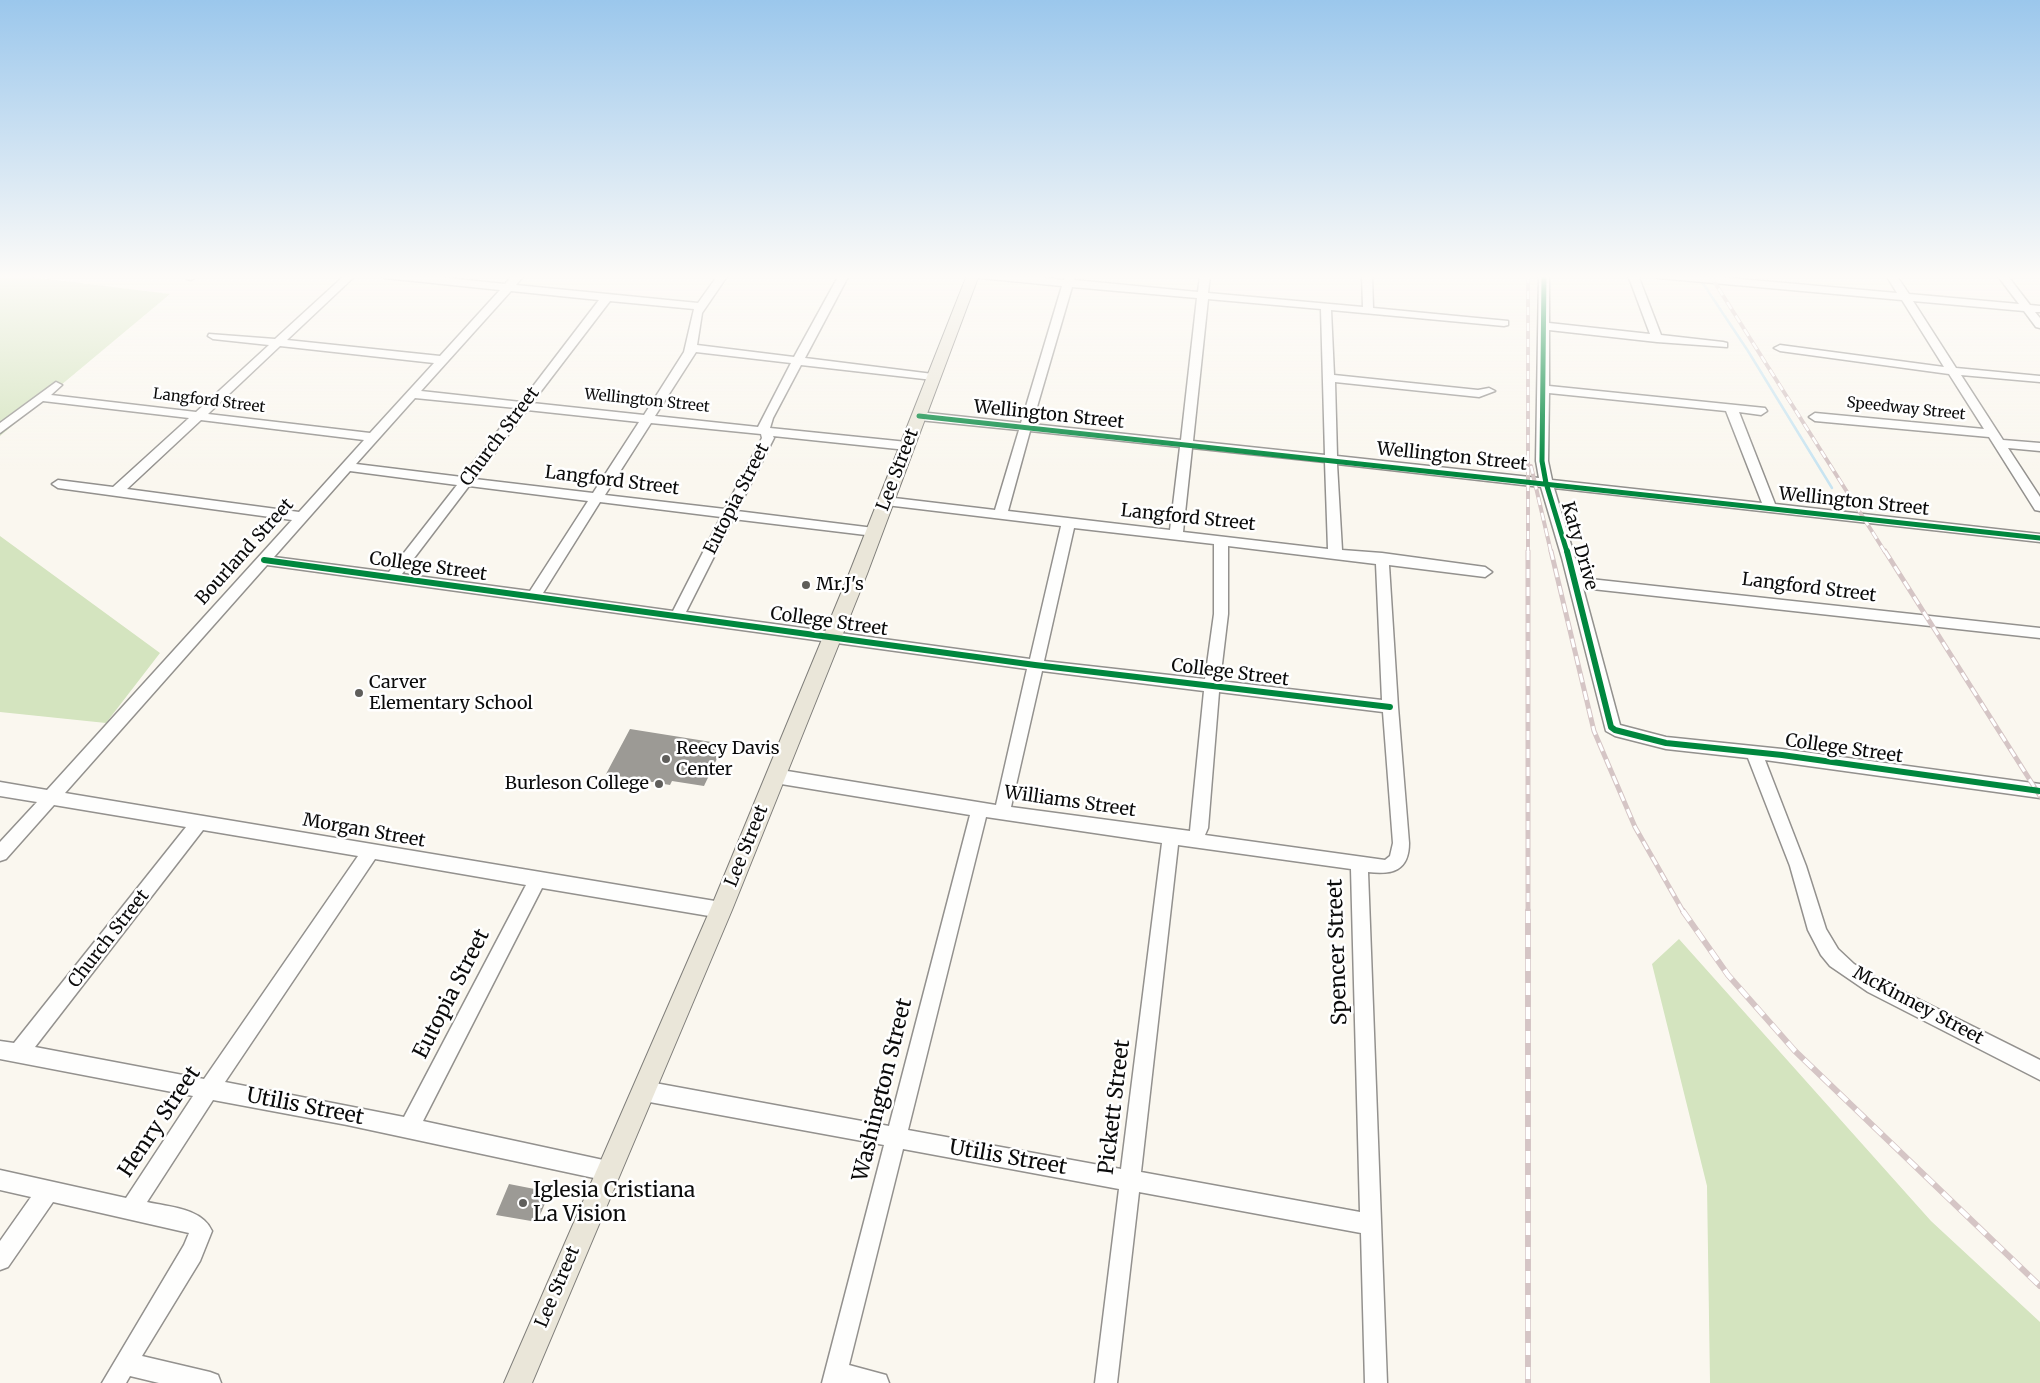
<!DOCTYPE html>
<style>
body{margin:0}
canvas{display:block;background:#faf7ef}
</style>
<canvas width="2040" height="1383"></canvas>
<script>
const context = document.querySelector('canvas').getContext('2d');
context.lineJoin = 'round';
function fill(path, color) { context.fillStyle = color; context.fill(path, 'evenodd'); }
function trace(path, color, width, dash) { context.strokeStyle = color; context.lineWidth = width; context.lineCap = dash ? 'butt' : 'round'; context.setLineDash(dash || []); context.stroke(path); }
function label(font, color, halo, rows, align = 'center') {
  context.font = font + ' Merriweather,serif'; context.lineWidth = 5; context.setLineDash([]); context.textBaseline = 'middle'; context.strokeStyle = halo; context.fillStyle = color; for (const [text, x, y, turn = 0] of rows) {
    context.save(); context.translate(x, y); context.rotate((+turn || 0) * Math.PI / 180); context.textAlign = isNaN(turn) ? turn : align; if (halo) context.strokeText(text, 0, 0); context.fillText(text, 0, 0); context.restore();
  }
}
const forest = new Path2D(`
 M0,275H15L170,294L0,436Z
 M0,536L160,653L106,723L0,712Z
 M1679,939L1931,1221L2040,1322V1383H1710L1707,1186L1652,964Z`);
const stream = new Path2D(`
 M1702,282L1748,351L1832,488`);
const building = new Path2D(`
 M630,729L724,744L704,786L672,781L670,785L606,774Z
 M509,1184L550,1192L537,1222L496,1215Z`);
const minor = new Path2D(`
 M187,275H198L191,280L187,279Z
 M345,275H356L287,340L440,356L500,290L385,278L380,275H418L505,284L513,275H524L516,285L698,303L718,275H728L702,313L697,345L794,357L839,275H849L805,358L933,374L939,377L933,380L801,365L773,418L770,428L907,442L913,446L907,450L773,436L774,438L737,511L874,528L881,532L874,536L733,519L686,612L1030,659L1061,526L886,505L880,501L886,497L995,510L1019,430L919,420L913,416L919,412L1021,423L1062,286L980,278L975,275H1016L1064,280L1065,275H1075L1074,280L1198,292L1200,275H1210L1208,293L1363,307L1362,275H1372L1373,308L1508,321V325L1504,326L1331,310L1334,375L1478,390L1489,388L1495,391L1479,397L1335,382L1337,456L1539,478L1536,461L1539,275H1549V323L1650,334L1628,275H1638L1661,335L1723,342L1727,343V347L1657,342L1549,330V386L1765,408L1767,411L1761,415L1739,412L1775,504L2040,534V542L1554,488L1581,578L2040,628V638L1583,588L1620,725L1666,737L1782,749L2040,784V798L1765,760L1806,866L1826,929L1838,949L1854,964L1880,980L2040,1060V1080L1868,992L1830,966L1821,955L1808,930L1790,866L1748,758L1666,749L1615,736L1606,731L1562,558L1541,487L1337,464L1342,550L1382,553L1485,567L1492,572L1485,577L1389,565L1398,707L1409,843C1409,871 1392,875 1368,872L1387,1383H1365L1361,1233L1139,1192L1117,1383H1095L1119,1189L903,1149L849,1365L886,1375L889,1383H822L884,1145L644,1101L637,1098L634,1091L637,1084L644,1081L889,1126L970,815L775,783L769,781L767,776L769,771L775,769L996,805L1027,669L267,565L65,793L721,902L727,904L730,910L727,916L721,918L542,888L423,1121L608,1161L615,1164L618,1171L615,1178L608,1181L347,1125L213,1100L147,1202C169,1207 202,1208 212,1231L200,1261L142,1356L210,1372L218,1375L221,1383H159L130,1376L126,1383H102L184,1245L189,1233L53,1202L8,1267L0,1270V1241L31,1197L0,1190V1170L126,1198L193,1096L0,1059V1041L14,1043L186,827L54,805L6,859L0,861V842L37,802L0,796V782L47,790L292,520L58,488L52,484L58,480L113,487L189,418L43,401L0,433V423L56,382L62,385L51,395L196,412L269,345L213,339L208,336L209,334L275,339ZM1072,287L1197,298L1181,440L1032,424ZM511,291L599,300L521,402L421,391ZM1208,299L1321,309L1325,455L1193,441ZM610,301L694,309L684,352L644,415L532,403ZM280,346L434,363L370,433L208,414ZM696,352L791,363L758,427L655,416ZM1549,393L1726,411L1762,503L1552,480L1548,461ZM415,398L516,408L462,477L356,464ZM527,410L639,422L593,493L475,479ZM201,420L364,440L299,512L127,489ZM651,423L761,434L762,438L725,509L605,495ZM1030,431L1180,447L1170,530L1008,511ZM1192,448L1325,462L1328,549L1183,532ZM350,471L457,485L389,572L274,557ZM469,486L588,501L530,591L402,574ZM600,502L721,517L673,611L543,593ZM1074,528L1214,544V614L1205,679L1044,661ZM1228,546L1376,564L1382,700L1220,681L1228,614ZM1042,671L1204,691L1190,831L1011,807ZM1219,692L1383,712L1393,843L1390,856L1385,860L1205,835L1208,828ZM986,817L1162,843L1121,1169L908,1130ZM203,830L358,856L204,1079L35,1047ZM1178,845L1351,869L1360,1212L1141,1172ZM375,859L526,885L404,1117L225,1082Z
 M1653,275H1695L1897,293L1886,275H1896L1909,294L2019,304L1997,275H2007L2030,305L2040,306V312H2035L2040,318V328L2036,327L2024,311L1913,301L1956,368L2040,376V382L1961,375L2003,440L2040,443V451L2008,448L2040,497V511L2035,510L1989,437L1815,421L1809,417L1815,413L1984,429L1949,374L1780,351L1774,348L1780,345L1944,367L1902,300L1658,278Z`);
const major = new Path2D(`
 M967,275H979L867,574L732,910L532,1383H504L710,910L849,574Z`);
const railFar2 = new Path2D(`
 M1528,275V552
 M1710,275L1885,552
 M1531,466L1551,552`);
const railFar1 = new Path2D(`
 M1528,551V913
 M1551,551L1594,731L1635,827L1684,913
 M1885,551L2040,796`);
const rail = new Path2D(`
 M1528,911V1383
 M1683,911L1728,975L1795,1051L2040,1286`);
const cyclewayFar1 = new Path2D(`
 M1544,275L1542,461L1546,483L1567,552
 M919,416L2040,538`);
const cycleway = new Path2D(`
 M1567,551L1611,727L1615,730L1666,743L1782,755L2040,791
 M264,560L1035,665L1390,707`);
const markers = [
 [806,585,5,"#5f5e5b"],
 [359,693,5,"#5f5e5b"],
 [666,759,5,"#5f5e5b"],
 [659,784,5,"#5f5e5b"],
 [523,1203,5,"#5f5e5b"]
];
const farStreetnames = [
 ["Langford Street",209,401,7],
 ["Wellington Street",647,401,6],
 ["Speedway Street",1906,409,6]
];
const streetNames = [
 ["Wellington Street",1049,415,6],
 ["Church Street",500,437,-53],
 ["Wellington Street",1452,457,6],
 ["Lee Street",898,470,-69],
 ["Langford Street",612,481,7],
 ["Eutopia Street",737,499,-63],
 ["Wellington Street",1854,502,6],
 ["Langford Street",1188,518,6],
 ["Katy Drive",1579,546,74],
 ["Bourland Street",245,552,-48],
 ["College Street",428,567,8],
 ["Langford Street",1809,588,7],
 ["College Street",829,622,8],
 ["College Street",1230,673,7],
 ["College Street",1844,749,8],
 ["Williams Street",1070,802,8],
 ["Morgan Street",364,831,10],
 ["Lee Street",747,846,-68],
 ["Church Street",109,939,-52],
 ["McKinney Street",1918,1006,28],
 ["Lee Street",558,1287,-67]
];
const poiNames = [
 ["Mr.J's",816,585],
 ["Carver",369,683],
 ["Elementary School",369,704],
 ["Reecy Davis",676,749],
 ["Center",676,770],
 ["Burleson College",649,784,"right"]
];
const nearStreetnames = [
 ["Spencer Street",1338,952,-92],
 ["Eutopia Street",452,994,-63],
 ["Washington Street",883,1090,-76],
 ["Utilis Street",305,1107,11],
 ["Pickett Street",1115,1107,-83],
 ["Henry Street",160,1122,-56],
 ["Utilis Street",1008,1158,10]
];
const nearPoinames = [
 ["Iglesia Cristiana",533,1191],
 ["La Vision",533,1215]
];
fill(forest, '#d4e4bf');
trace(stream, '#c8e4f1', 2.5);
fill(building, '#9c9a95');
trace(minor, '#93918e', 3);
trace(major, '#807f7b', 2);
fill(minor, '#fefefd');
fill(major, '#eae6d9');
trace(railFar2, '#d5c5c5', 4);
trace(railFar1, '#d5c5c5', 5);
trace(rail, '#d5c5c5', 6);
trace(railFar2, '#fff', 2.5, [8]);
trace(railFar1, '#fff', 3, [9]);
trace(rail, '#fff', 4.5, [12]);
trace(cyclewayFar1, '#00873e', 5);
trace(cycleway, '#00873e', 6);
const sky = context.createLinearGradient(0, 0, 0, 469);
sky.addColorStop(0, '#9bc7ec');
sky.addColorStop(0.59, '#fdfbf8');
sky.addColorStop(1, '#fdfbf800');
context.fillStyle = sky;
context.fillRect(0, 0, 2040, 469);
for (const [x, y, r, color] of markers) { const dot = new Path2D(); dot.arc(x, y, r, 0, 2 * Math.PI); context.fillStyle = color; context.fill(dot); trace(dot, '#fff', 2); }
label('15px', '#0b0b0b', '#fff', farStreetnames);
label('18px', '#0b0b0b', '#fff', streetNames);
label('18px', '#0b0b0b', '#fff', poiNames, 'left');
label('21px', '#0b0b0b', '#fff', nearStreetnames);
label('21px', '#0b0b0b', '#fff', nearPoinames, 'left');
</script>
